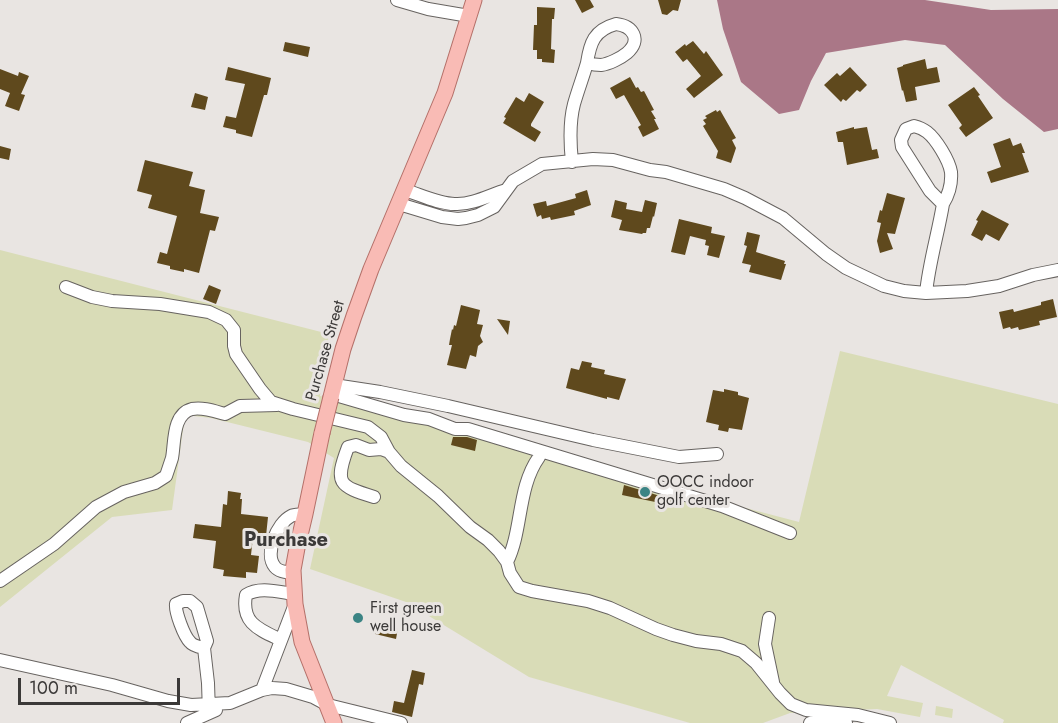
<!DOCTYPE html>
<style>
body{margin:0}
#map{position:relative;width:1058px;height:723px;overflow:hidden;background:#e9e5e2;font-family:Jost,sans-serif}
canvas{display:block}
.scale{position:absolute;left:18px;top:678px;width:162px;height:27px;box-sizing:border-box;border:3px solid #3b3938;border-top:0;padding-left:8px;font-size:18px;line-height:21px;white-space:nowrap;color:#3b3938;-webkit-text-stroke:4px #e9e5e2;paint-order:stroke}
</style>
<div id="map">
<canvas width="1058" height="723"></canvas>
<div class="scale">100 m</div>
</div>
<script>
const context = document.querySelector('canvas').getContext('2d');
context.lineJoin = 'round';
function fill(path, color) { context.fillStyle = color; context.fill(path, 'evenodd'); }
function trace(path, color, width, dash) { context.strokeStyle = color; context.lineWidth = width; context.lineCap = dash ? 'butt' : 'round'; context.setLineDash(dash || []); context.stroke(path); }
function label(font, color, halo, rows, align = 'center') {
  context.font = font + ' Jost,sans-serif'; context.lineWidth = 6; context.setLineDash([]); context.textBaseline = 'middle'; context.strokeStyle = halo; context.fillStyle = color; for (const [text, x, y, turn = 0] of rows) {
    context.save(); context.translate(x, y); context.rotate((+turn || 0) * Math.PI / 180); context.textAlign = isNaN(turn) ? turn : align; if (halo) context.strokeText(text, 0, 0); context.fillText(text, 0, 0); context.restore();
  }
}
const green = new Path2D(`
 M0,250L329,334L320,396L799,522L840,351L1058,404V723H1003L1004,720L901,665L887,696L923,703L920,717L877,709L790,713L763,723H690L529,677L406,602L310,569L334,458L308,442L211,418L185,415L172,510L112,517L0,607Z
 M936,706L953,709L952,718L935,715Z`);
const water = new Path2D(`
 M717,0H925L991,10L1058,9V129L1044,132L1003,99L945,45L905,40L826,53L811,81L799,110L779,114L741,82L723,29Z`);
const building = new Path2D(`
 M575,0H590L594,7L582,13Z
 M658,0H681L678,11L673,10L667,15L662,14Z
 M537,7L555,8L554,19H552L551,49L555,50L554,63L542,62V59H537V50H533L534,25H537Z
 M693,41L704,54L706,51L723,75L694,98L686,89L701,76L687,59L683,62L675,52L685,44L686,46Z
 M285,42L310,47L308,57L283,51Z
 M925,59L927,69L937,67L940,82L915,87L917,100L906,102L903,90L902,91L897,68L903,66V65Z
 M228,67L271,78L267,95H264L252,137L236,133V130L223,127L226,116L236,118L245,84L225,80Z
 M850,67L867,85L860,92L857,90L846,101L843,99L841,102L824,85L837,73L840,76Z
 M0,69L18,76L19,72L29,76L21,94L25,95L19,111L5,106L10,93L0,89Z
 M630,77L636,88L638,87L641,92L644,91L654,110L651,111L656,119H654L659,129L643,137L638,127L641,125L624,95L616,99L610,88Z
 M974,87L980,95L978,96L993,118L966,137L959,128L962,125L948,105Z
 M195,93L208,97L205,110L191,107Z
 M529,93L544,102L531,124V126L541,132L535,142L503,123L506,118L504,117L516,97L524,102Z
 M716,110L717,112L720,110L736,138L732,140L736,148L731,163L716,158L718,151L703,126L706,124L703,120L707,118L705,116Z
 M854,127V129L867,127L872,150L877,149L879,158L847,165L843,142H838L836,132Z
 M1010,138L1013,146L1021,143L1025,153H1022L1029,172L991,183L987,172L1001,167L993,144Z
 M0,146L11,149L9,160L0,158Z
 M145,160L193,172L189,186L205,190L200,213L219,217L215,231L210,230L199,273L184,269V272L170,269V266L157,263L160,252L167,254L177,216L148,208L152,195L137,191Z
 M587,190L591,205L574,211L575,215L551,220L550,217L542,219L541,215L537,217L533,204L546,201L547,206L576,198L575,194Z
 M887,193L905,198L895,234L887,233L893,249L880,253L877,241L881,223L877,222L880,210L882,211Z
 M615,200L627,203L626,209L642,212L645,200L657,203L654,217L653,216L650,228H647L646,233H643L642,234L619,230L622,220L611,217Z
 M982,210L1009,224L999,241L986,234L982,241L971,235L978,221L976,220Z
 M679,219L712,227L711,233L725,236L719,258L707,255L709,246L705,245L706,240L690,236L685,255L671,252Z
 M747,232L760,235L756,252L785,261L784,264H786L781,280L749,272L751,265L742,263L747,246L744,245Z
 M209,285L221,290L216,304L203,299Z
 M1053,299L1057,317L1039,321L1040,325L1019,330L1018,327L1011,329L1010,327L1003,329L999,312L1013,309L1014,312L1041,305V302Z
 M461,305L480,310L477,324L483,325L480,336L483,342L478,346L476,357L470,355L466,369L447,365L452,345H449L450,339L452,329L453,330L454,325L456,326Z
 M497,319L510,321L508,335Z
 M582,361L592,363L591,367L605,370L604,374L626,379L619,400L607,397V399L566,388L571,368L579,370Z
 M724,389L738,392V395L749,398L742,430L729,428L728,432L718,430L719,425L706,422L713,390L724,392Z
 M453,437H467L477,440L475,451L451,445Z
 M624,485L680,502L679,507L622,495Z
 M228,491L241,493L240,499H242L241,514L268,517L266,536L260,535V538L253,537L251,555L259,556L257,573L246,572V578L223,576L224,570L213,568L216,541L193,538L195,524L221,527L223,504L227,505Z
 M378,623L398,628L396,639L371,633L373,624L377,625Z
 M412,670L425,673L423,685L419,684L412,717L392,712L394,701L404,703Z`);
const minor = new Path2D(`
 M397,0L428,9L469,16
 M616,24C633,26 642,40 627,53C621,58 609,64 601,65C597,65 591,64 587,63C590,43 594,30 616,24Z
 M914,126C918,127 923,129 927,132C936,139 949,160 951,172C952,184 949,194 943,204L930,191L902,147L901,140L906,129Z
 M572,162C570,143 569,123 574,104C578,90 583,77 587,63
 M405,190C421,195 439,204 455,204C472,205 490,195 506,190
 M399,204L442,217L458,219L466,218L478,215L494,207L513,181L542,164L593,159L613,160L650,170L666,172L724,189L745,198L783,218L826,254L846,268L884,286L904,291L926,293L967,291L999,286L1033,275L1058,270
 M66,287L92,297L112,301L160,304L209,312L226,320L234,330V346L236,354L260,389L271,402L293,409L368,427L381,437L389,452
 M926,293C929,263 938,234 943,204
 M334,385L380,392L448,406L593,440L679,457L717,454
 M332,394L404,415L429,419L455,429H468L722,506L790,533
 M374,497C339,486 334,484 348,447L356,445L369,450L381,449L389,452L401,466L438,496L470,527L488,540L499,551L507,562L510,573L519,587L532,591L588,601L610,608L656,629L673,635L696,641L721,644L742,651L756,663L780,693L791,704L806,710L858,715L890,723
 M507,562C523,529 517,488 539,457
 M293,573C287,572 279,572 275,567C264,554 277,523 291,516C295,514 301,515 305,514
 M0,581L54,544L96,507L124,492L155,483L166,476C168,470 170,464 172,458C175,443 172,414 192,409C203,407 214,411 225,414L240,406L277,405
 M769,618L765,644L773,682
 M281,640C258,629 241,623 246,595C259,586 279,592 294,594
 M204,648C199,647 193,646 190,642C184,636 175,612 176,604L183,601H190L197,607L207,641L204,648L208,683L209,713
 M0,660L112,685L168,701L191,705L230,703L262,690L295,604
 M262,690L272,688L286,689L313,697L328,705L401,723
 M187,723L216,710
 M810,723L827,718L846,723`);
const major = new Path2D(`
 M331,397L343,349L354,316L371,269L445,93L474,0
 M322,433L305,514L297,548L293,570L295,604L302,642L334,723`);
const majorBridge = new Path2D(`
 M322,433L331,397`);
const markers = [
 [645,492,6,"#3b8484"],
 [358,618,6,"#3b8484"]
];
const streetNames = [
 ["Purchase Street",326,351,-74]
];
const poiNames = [
 ["OOCC indoor",657,483],
 ["golf center",657,501],
 ["First green",370,609],
 ["well house",370,627]
];
const quarterNames = [
 ["Purchase",286,541]
];
fill(green, '#d9dcb7');
fill(water, '#aa7787');
fill(building, '#5f491d');
trace(minor, '#676360', 14);
trace(major, '#b47069', 17);
trace(minor, '#fff', 12);
trace(major, '#f9bbb5', 15);
trace(majorBridge, '#b47069', 17, []);
trace(majorBridge, '#f9bbb5', 15);
for (const [x, y, r, color] of markers) { const dot = new Path2D(); dot.arc(x, y, r, 0, 2 * Math.PI); context.fillStyle = color; context.fill(dot); trace(dot, '#e9e5e2', 2); }
label('16px', '#3b3938', '#e9e5e2', streetNames);
label('16px', '#3b3938', '#e9e5e2', poiNames, 'left');
label('bold 20px', '#3b3938', '#e9e5e2', quarterNames);
</script>
